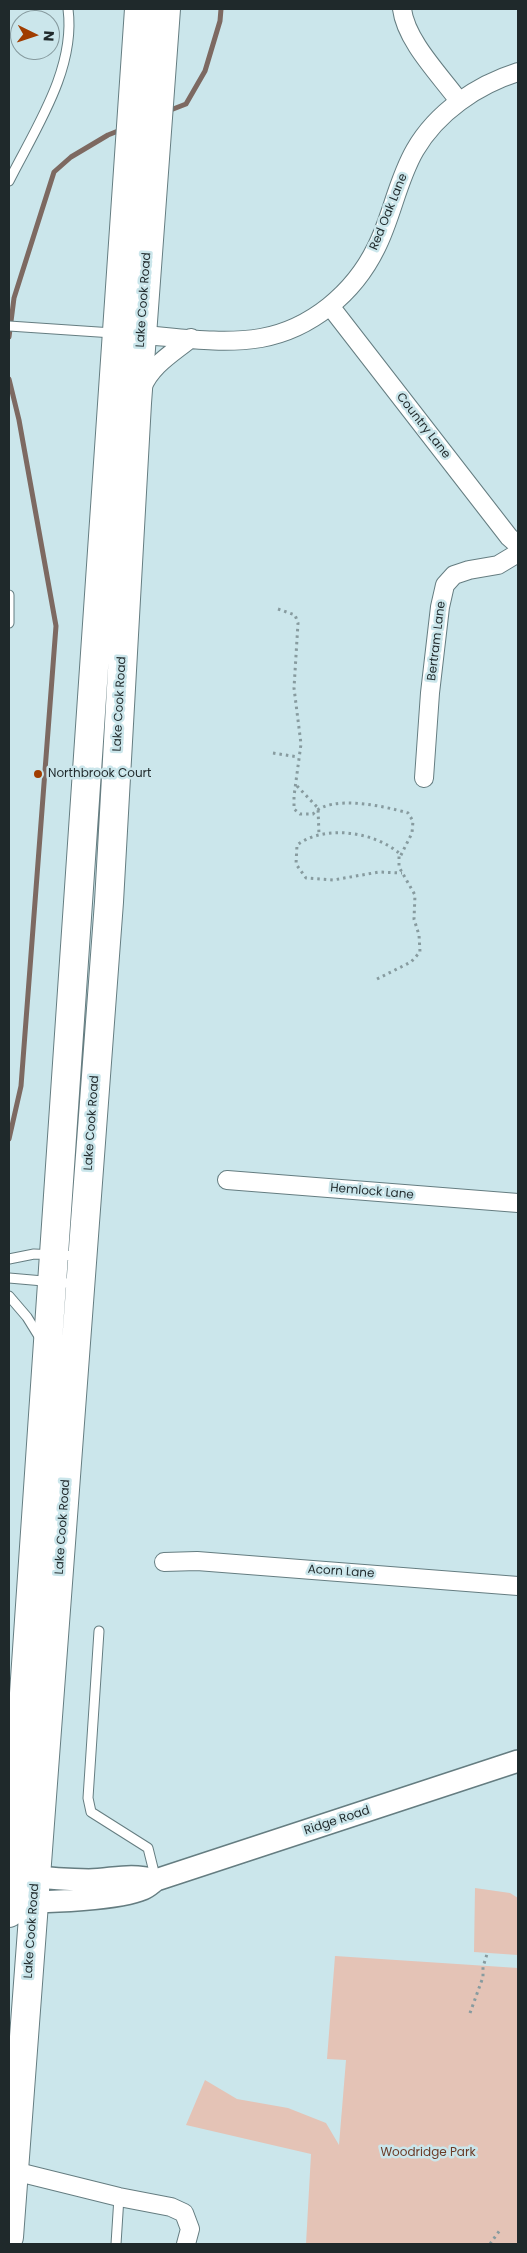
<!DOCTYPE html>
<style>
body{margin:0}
#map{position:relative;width:527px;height:2253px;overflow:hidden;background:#cbe6eb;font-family:Poppins,sans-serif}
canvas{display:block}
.frame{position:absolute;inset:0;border:10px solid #1f292b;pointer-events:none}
.north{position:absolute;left:10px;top:10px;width:50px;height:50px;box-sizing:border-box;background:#cbe6eb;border:1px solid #869a9e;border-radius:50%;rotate:94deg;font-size:14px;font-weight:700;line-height:20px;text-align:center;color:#1f292b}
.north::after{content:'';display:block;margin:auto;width:18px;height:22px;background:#a03d00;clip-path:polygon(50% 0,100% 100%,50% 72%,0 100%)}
</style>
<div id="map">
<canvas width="527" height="2253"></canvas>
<div class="frame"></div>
<div class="north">N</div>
</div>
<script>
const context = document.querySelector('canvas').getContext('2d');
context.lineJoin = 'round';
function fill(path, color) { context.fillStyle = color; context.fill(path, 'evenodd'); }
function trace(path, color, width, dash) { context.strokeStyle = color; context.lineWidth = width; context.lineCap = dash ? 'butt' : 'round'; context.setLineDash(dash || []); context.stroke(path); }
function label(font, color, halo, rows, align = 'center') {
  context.font = font + ' Poppins,sans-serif'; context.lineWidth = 5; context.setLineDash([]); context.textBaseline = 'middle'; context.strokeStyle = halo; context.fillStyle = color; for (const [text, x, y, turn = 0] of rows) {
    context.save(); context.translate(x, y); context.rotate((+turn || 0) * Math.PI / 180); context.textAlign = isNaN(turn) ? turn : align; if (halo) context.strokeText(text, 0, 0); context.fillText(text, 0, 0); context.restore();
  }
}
const green = new Path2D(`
 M475,1888L510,1893L518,1898V1955L474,1952Z
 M335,1956L518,1968V2244H306L311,2154L186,2125L205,2080L237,2099L288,2108L326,2123L339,2145L346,2060L327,2059Z`);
const stream = new Path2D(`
 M168,111L186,104L205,71L220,21L221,9
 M9,337L14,298L54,172L71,157L108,135L123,129
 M9,379L19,420L56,626L21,1086L9,1139`);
const path = new Path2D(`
 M278,609L295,615L298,623L294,688L301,744L294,796V809L300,814H313C330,794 384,806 408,813L413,821L412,833L400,857
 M273,753L298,757
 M297,786L318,808L319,835
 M377,979L411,962L420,952L419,935L414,919L415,895L399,867V853C374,832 325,824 297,845L296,864L306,878L333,880L379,872L402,873
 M470,2013L483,1977V1967L487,1954
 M490,2244L500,2230`);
const service = new Path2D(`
 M9,181C35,129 76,69 68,9
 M9,326L113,333
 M9,595V623
 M9,1259L34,1254L80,1256
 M9,1278L78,1284
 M9,1296L27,1317L40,1338
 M99,1631L88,1798L91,1812L148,1848L156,1880
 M116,2244L119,2197`);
const minor = new Path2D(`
 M402,9C406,41 440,75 459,101
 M330,306L509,537L518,545
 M133,334C176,337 219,345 261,338C311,329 354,293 376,248C392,217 397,181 415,150C437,112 477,85 518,72
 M142,388C151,365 173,353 191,338
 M424,778L430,693L440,607L445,585L454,575L469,570L498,565L518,553
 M227,1180L518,1203
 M164,1562L197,1561L518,1586
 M14,2171L119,2197L171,2207L184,2213L190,2229L186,2244`);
const tertiary = new Path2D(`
 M22,1875C45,1878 67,1880 89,1880C115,1879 129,1873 156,1880
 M20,1901C46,1903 121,1899 143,1889C148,1887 152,1883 156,1880L518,1761`);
const primary = new Path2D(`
 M9,1913L139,9
 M9,2237L109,902L137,403L166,9`);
const markers = [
 [38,774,5,"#a03d00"]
];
const streetNames = [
 ["Red Oak Lane",389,212,-68],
 ["Lake Cook Road",144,300,-86],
 ["Country Lane",423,426,52],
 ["Bertram Lane",437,641,-83],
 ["Lake Cook Road",120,704,-87],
 ["Lake Cook Road",92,1123,-86],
 ["Hemlock Lane",372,1192,5],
 ["Lake Cook Road",63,1527,-86],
 ["Acorn Lane",341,1572,4],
 ["Ridge Road",337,1821,-18],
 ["Lake Cook Road",32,1931,-86]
];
const poiNames = [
 ["Northbrook Court",48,774]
];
const parkNames = [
 ["Woodridge Park",428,2153]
];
fill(green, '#e4c3b6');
trace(stream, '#7d6961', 5);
trace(service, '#657d81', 11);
trace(minor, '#657d81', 20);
trace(tertiary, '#657d81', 24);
trace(primary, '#657d81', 30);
trace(path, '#879b9f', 3, [2.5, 4]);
trace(service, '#fff', 9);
trace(minor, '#fff', 18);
trace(tertiary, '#fff', 21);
trace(primary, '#fff', 28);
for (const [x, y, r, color] of markers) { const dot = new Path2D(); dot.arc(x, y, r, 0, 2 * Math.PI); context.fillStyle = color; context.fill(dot); trace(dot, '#cbe6eb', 2); }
label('12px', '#1f292b', '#cbe6eb', streetNames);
label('12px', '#1f292b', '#cbe6eb', poiNames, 'left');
label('12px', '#6a3b27', '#cbe6eb', parkNames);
</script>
